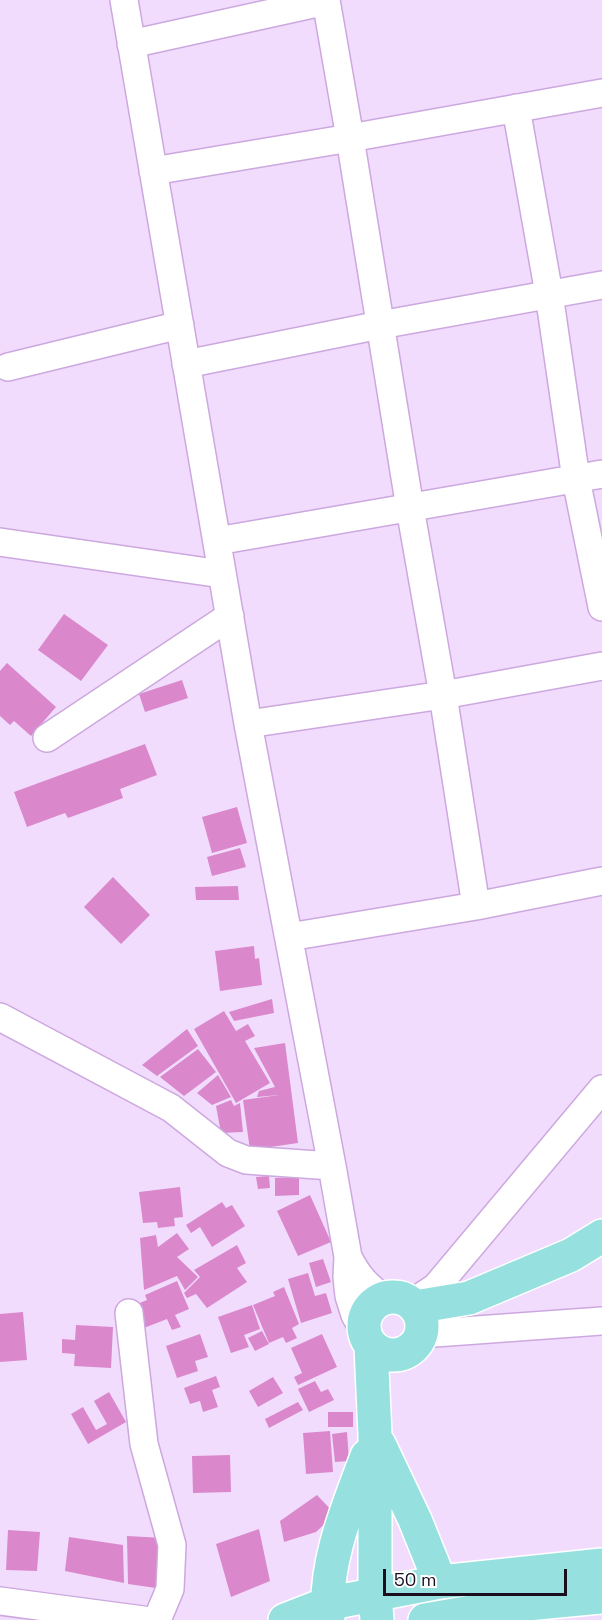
<!DOCTYPE html>
<style>
body{margin:0}
#map{position:relative;width:602px;height:1620px;overflow:hidden;background:#f2dcfe;font-family:"Space Grotesk",sans-serif}
canvas{display:block}
.scale{position:absolute;left:383px;top:1569px;width:184px;height:27px;box-sizing:border-box;border:3px solid #1a0d20;border-top:0;padding-left:8px;font-size:18px;line-height:21px;white-space:nowrap;color:#1a0d20;-webkit-text-stroke:4px #fff;paint-order:stroke}
</style>
<div id="map">
<canvas width="602" height="1620"></canvas>
<div class="scale">50 m</div>
</div>
<script>
const context = document.querySelector('canvas').getContext('2d');
context.lineJoin = 'round';
function fill(path, color) { context.fillStyle = color; context.fill(path, 'evenodd'); }
function trace(path, color, width, dash) { context.strokeStyle = color; context.lineWidth = width; context.lineCap = dash ? 'butt' : 'round'; context.setLineDash(dash || []); context.stroke(path); }
const building = new Path2D(`
 M64,614L108,645L81,681L38,650Z
 M7,663L56,707L31,736L14,721L10,725L0,716V671Z
 M182,680L188,698L145,712L139,694Z
 M145,744L157,775L120,789L123,798L68,818L65,813L27,827L14,792Z
 M237,807L247,843L212,853L202,817Z
 M240,848L246,867L212,876L207,857Z
 M113,877L150,915L121,944L84,907Z
 M238,886L239,900H196L195,887Z
 M254,946L255,959L259,958L262,985L220,991L215,951Z
 M272,999L274,1013L234,1021L229,1012Z
 M224,1011L236,1031L248,1024L255,1036L245,1041L270,1083L236,1103L194,1029Z
 M187,1029L198,1046L157,1076L142,1065Z
 M285,1043L298,1143L250,1150L243,1100L279,1095L257,1097L259,1091L275,1087L254,1048Z
 M198,1049L216,1072L184,1096L160,1077Z
 M218,1075L231,1097L212,1105L197,1093Z
 M231,1100L234,1106L240,1103L243,1132L221,1133L216,1106Z
 M269,1176L270,1188L258,1189L256,1177Z
 M299,1177V1195L275,1196V1178Z
 M180,1187L183,1217L174,1218L175,1226L158,1228L157,1222L143,1223L139,1192Z
 M310,1195L331,1242L298,1256L277,1211Z
 M222,1202L226,1208L232,1205L245,1226L212,1247L200,1227L191,1233L186,1225Z
 M177,1233L189,1249L177,1257L198,1277L185,1290L177,1276L144,1290L140,1238L156,1235L158,1247Z
 M237,1245L246,1263L237,1268L247,1282L207,1308L196,1294L187,1298L184,1293L200,1277L194,1270Z
 M323,1259L331,1282L316,1287L309,1263Z
 M308,1273L315,1296L326,1293L332,1313L301,1323L288,1279Z
 M177,1281L189,1309L175,1315L181,1327L172,1330L167,1319L144,1328L135,1305L147,1300L145,1295Z
 M284,1287L299,1324L292,1328L297,1338L286,1343L283,1337L269,1343L253,1305L275,1296L273,1292Z
 M252,1305L260,1329L244,1335L249,1347L231,1353L218,1317Z
 M23,1312L27,1360L0,1362V1314Z
 M76,1325L113,1327L111,1368L74,1366L75,1354L62,1353V1339L75,1340Z
 M262,1331L269,1344L255,1351L248,1338Z
 M200,1334L208,1357L195,1361L198,1371L177,1378L166,1346Z
 M322,1334L337,1367L298,1385L294,1377L302,1373L291,1348Z
 M216,1376L220,1387L212,1390L218,1407L203,1412L200,1401L190,1404L184,1388Z
 M273,1377L283,1393L258,1407L249,1391Z
 M315,1381L321,1392L328,1389L334,1400L309,1412L298,1389Z
 M109,1392L126,1422L88,1444L71,1414L83,1407L96,1430L107,1424L94,1401Z
 M298,1402L303,1410L269,1428L265,1419Z
 M328,1412H353V1427H328Z
 M330,1431L333,1472L306,1474L303,1433Z
 M347,1432L349,1461L335,1462L332,1434Z
 M230,1455L231,1492L193,1493L192,1456Z
 M317,1495L335,1514L316,1532L284,1542L280,1521Z
 M259,1529L270,1581L231,1597L216,1544Z
 M8,1530L40,1532L37,1571L6,1570Z
 M127,1536L164,1538L163,1589L128,1584Z
 M69,1537L123,1545L124,1583L65,1571Z`);
const minor = new Path2D(`
 M124,0L248,724L332,1166L348,1257L347,1277L349,1296L355,1315L365,1332
 M326,0L350,138L410,508L443,695L476,906
 M131,44L326,1
 M516,108L549,294L576,479L602,607
 M153,171L350,138L602,93
 M186,364L380,325L602,285
 M8,367L180,325
 M217,541L602,474
 M0,542L222,574
 M248,724L443,695L602,666
 M47,738L230,616
 M289,937L476,906L602,881
 M0,1017L171,1108L228,1153L246,1160L332,1166
 M348,1257C357,1275 367,1287 384,1298
 M408,1301L421,1297L436,1287L602,1089
 M129,1313L144,1444L172,1545L170,1589L157,1620
 M421,1334L602,1321
 M0,1601L143,1620`);
const major = new Path2D(`
 M364 1326a29 29 0 1 1 58 0a29 29 0 1 1-58 0Z
 M415,1307L469,1298L571,1255L602,1236
 M371,1346L375,1435V1594L377,1620
 M379,1444L415,1520L440,1582
 M285,1620L326,1604L440,1582L602,1565
 M328,1620C324,1563 347,1509 367,1456
 M425,1620L506,1606L602,1597`);
fill(building, '#da88cb');
trace(minor, '#cca8df', 30);
trace(major, '#fff', 36);
trace(minor, '#fff', 27);
trace(major, '#96e1e0', 33);
</script>
